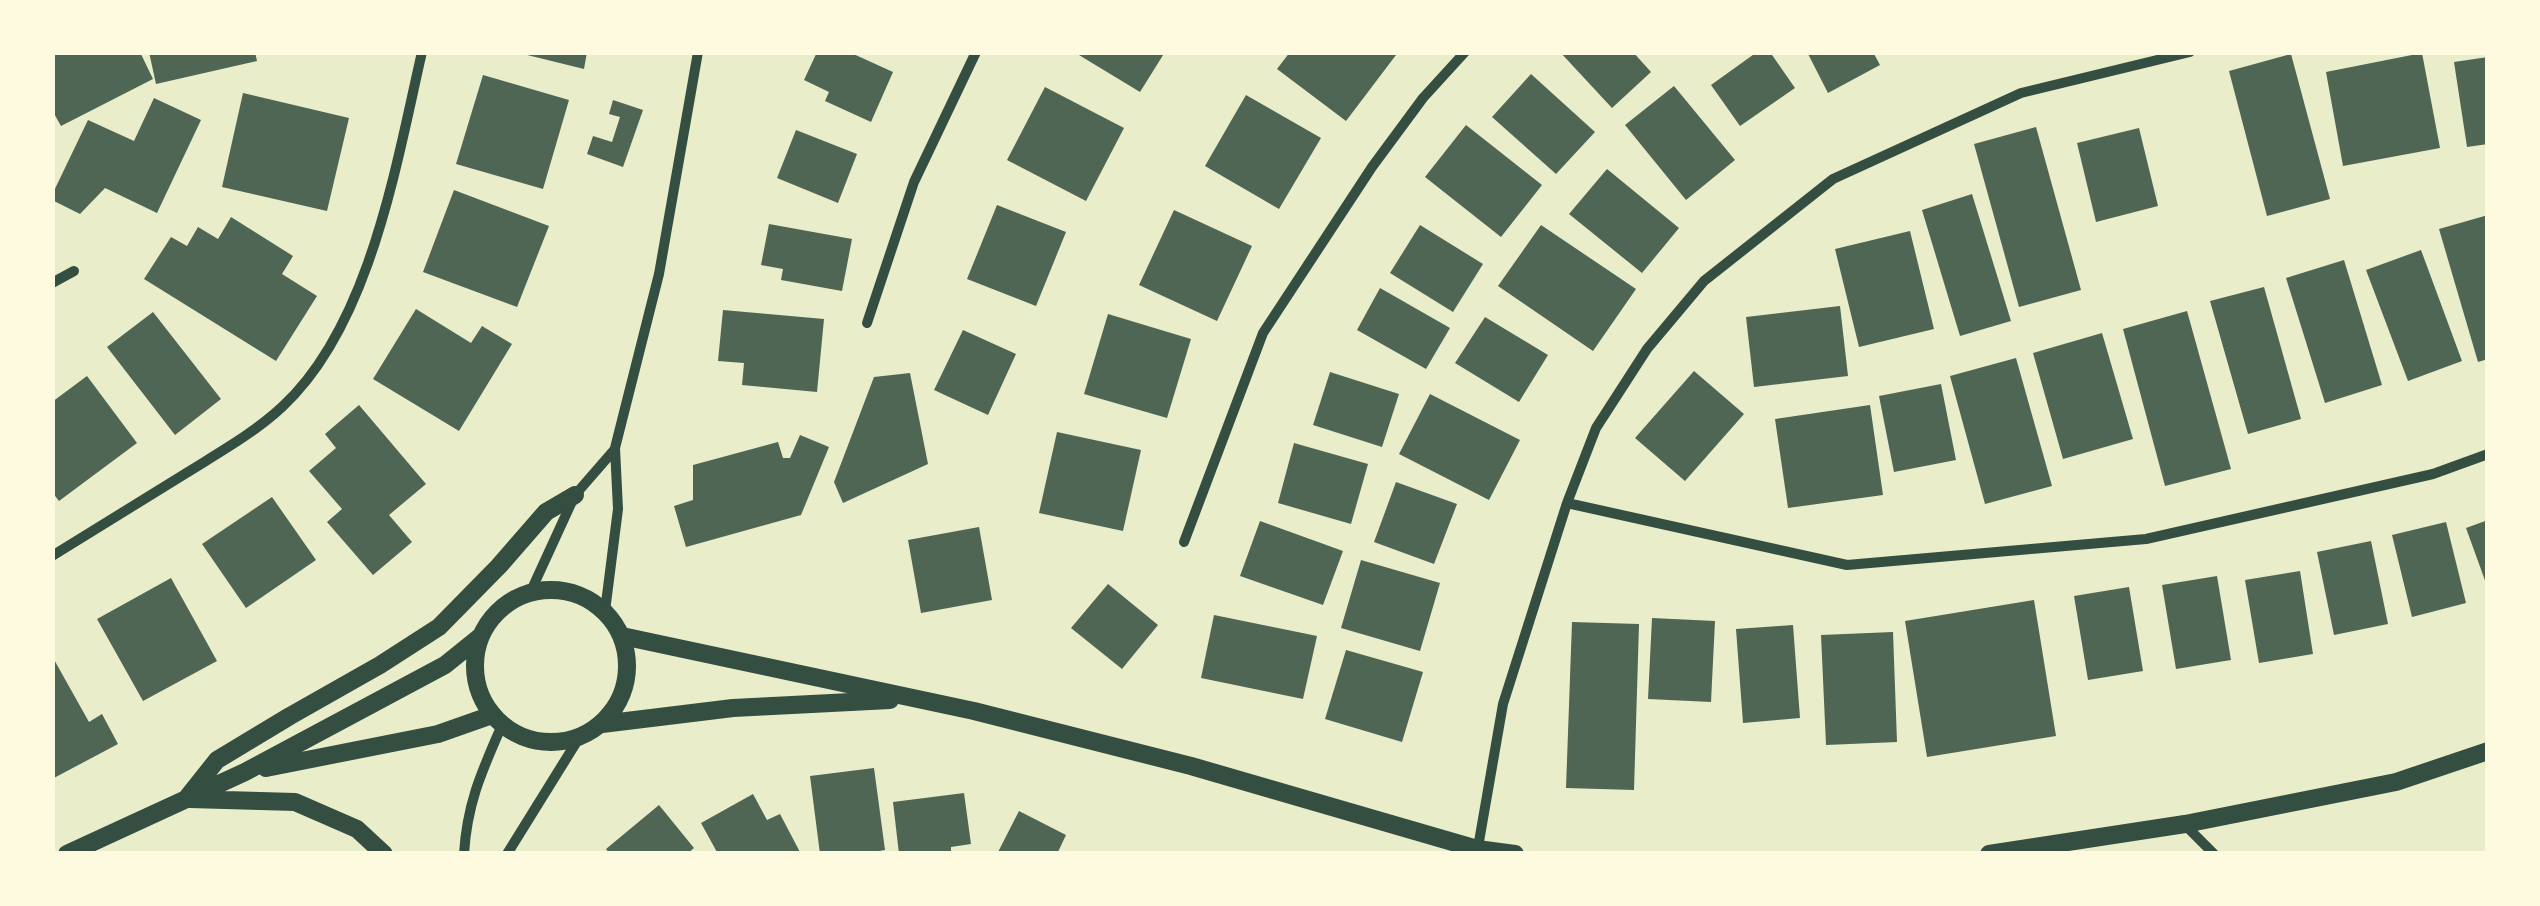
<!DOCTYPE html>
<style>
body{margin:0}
#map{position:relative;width:2540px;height:906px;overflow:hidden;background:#e9edc9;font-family:Quicksand,sans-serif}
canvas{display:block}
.frame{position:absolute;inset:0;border:55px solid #fefae0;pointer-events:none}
</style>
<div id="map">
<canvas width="2540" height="906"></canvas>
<div class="frame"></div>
</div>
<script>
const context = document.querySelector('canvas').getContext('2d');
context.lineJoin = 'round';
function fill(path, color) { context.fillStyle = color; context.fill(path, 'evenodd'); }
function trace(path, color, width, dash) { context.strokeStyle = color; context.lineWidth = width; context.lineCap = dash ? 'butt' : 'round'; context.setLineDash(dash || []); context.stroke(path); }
const building = new Path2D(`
 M52,52H140L153,79L61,126L52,110Z
 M149,52H255L257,61L156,84Z
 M515,52H587L584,69Z
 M817,52H849L893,72L871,122L825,101L829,92L804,80Z
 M1074,52H1165L1140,92Z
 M1290,52H1392L1396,55L1346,121L1277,69Z
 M1560,52H1633L1651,72L1612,108Z
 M1757,52H1770L1795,88L1740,126L1711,85Z
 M1807,52H1873L1880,65L1828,93Z
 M2422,53L2440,148L2343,166L2326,72Z
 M2291,54L2330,199L2267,216L2229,71Z
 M2488,57V144L2467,147L2454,62Z
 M1531,74L1595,132L1556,174L1492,117Z
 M483,75L569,100L543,189L456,164Z
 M1674,86L1735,160L1686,200L1625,125Z
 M1045,87L1124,128L1086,201L1007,160Z
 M243,93L349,118L327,211L222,187Z
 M1246,95L1321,138L1279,209L1205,166Z
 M154,98L201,120L157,213L105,188L80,214L52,200V195L88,120L134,141Z
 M613,100L643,110L623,167L587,154L593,136L612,142L620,117L609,114Z
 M1466,125L1542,185L1501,237L1425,177Z
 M2036,127L2081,290L2019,307L1974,144Z
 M2139,128L2158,206L2096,222L2077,143Z
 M796,130L857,154L838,203L777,178Z
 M1607,169L1679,228L1642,273L1569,214Z
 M454,190L549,226L517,307L423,272Z
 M1972,194L2011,321L1960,336L1922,210Z
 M997,205L1066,232L1036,306L967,279Z
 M1174,210L1252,246L1217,321L1139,285Z
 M2488,215V359L2478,362L2439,229Z
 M231,217L293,256L282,274L317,296L276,361L144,279L171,237L187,246L198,227L218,239Z
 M769,224L852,239L842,291L781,280L783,269L761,265Z
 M1420,225L1483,264L1453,312L1390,273Z
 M1541,225L1636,289L1593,351L1498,286Z
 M1910,231L1934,329L1859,347L1835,249Z
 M2421,250L2462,361L2408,381L2366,270Z
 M2344,260L2382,385L2325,403L2286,278Z
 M2264,287L2301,419L2248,434L2210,301Z
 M1380,288L1450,328L1426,369L1357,330Z
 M1840,306L1848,376L1754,387L1746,317Z
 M416,309L471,343L482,326L512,344L459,431L373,379Z
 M723,310L824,319L817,392L742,385L744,363L718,361Z
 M2187,311L2231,469L2165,486L2123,329Z
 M153,312L221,399L175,435L107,347Z
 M1108,314L1191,339L1167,418L1084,394Z
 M1485,317L1548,355L1519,402L1455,363Z
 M963,330L1016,354L988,415L934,390Z
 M2102,333L2133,439L2063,459L2033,353Z
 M2016,358L2052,486L1985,504L1950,376Z
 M1694,371L1744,414L1685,481L1635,438Z
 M1330,372L1399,394L1382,447L1313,425Z
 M910,373L928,464L843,503L834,482L874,377Z
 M87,376L137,443L59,501L52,492V402Z
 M1941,384L1956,460L1894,472L1879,396Z
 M1430,394L1520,440L1489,500L1399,454Z
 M359,405L426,484L389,515L412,542L373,575L327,522L342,509L309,471L336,448L325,434Z
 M1870,405L1883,495L1788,508L1775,419Z
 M1057,432L1141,450L1123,531L1039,513Z
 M800,435L829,447L801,515L686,547L674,506L693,500V465L778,442L783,458H790Z
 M1294,443L1368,464L1351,524L1278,503Z
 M1396,482L1457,504L1434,564L1374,542Z
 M272,497L316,560L246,608L202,544Z
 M2488,520V586H2487L2466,528Z
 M1260,521L1343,551L1323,605L1240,576Z
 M2446,522L2466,603L2412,617L2392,535Z
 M979,527L992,600L921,613L908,540Z
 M2371,541L2388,624L2334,635L2317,552Z
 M1361,560L1440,583L1420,651L1341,628Z
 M2300,571L2313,654L2259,663L2245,580Z
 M2217,576L2231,660L2176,669L2162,585Z
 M171,578L217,661L143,701L97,619Z
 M1108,584L1158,625L1122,669L1071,628Z
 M2129,587L2143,671L2088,680L2074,596Z
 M2034,600L2056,736L1927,757L1905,621Z
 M1214,615L1317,636L1303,699L1201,678Z
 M1652,618L1715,621L1711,702L1648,699Z
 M1572,622L1639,624L1634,790L1566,788Z
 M1793,625L1800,718L1743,723L1736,629Z
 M1893,632L1897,742L1826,745L1821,635Z
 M1346,650L1423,672L1402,742L1325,719Z
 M52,656L89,722L102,714L118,744L52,779Z
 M874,768L885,850L861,854H820L810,776Z
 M964,793L971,844L951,847V854H899L893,802Z
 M753,794L767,820L780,814L801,854H718L701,823Z
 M659,805L694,848L687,854H610L606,849Z
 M1019,811L1066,835L1057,854H997Z`);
const minor = new Path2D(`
 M52,283L74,271
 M867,323L914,182L976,52
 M1567,503L1847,565L2146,539L2433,474L2488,454
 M1184,542L1263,333L1372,167L1423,98L1465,52
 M52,556C98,528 143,500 188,472C220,452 254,433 282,407C370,326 396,165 422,52
 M530,593L575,495L615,449
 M605,611L618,509L615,448L659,274L698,52
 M2185,825L2214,854
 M1477,853L1503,704L1567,503L1596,428L1647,349L1704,281L1833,179L2021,93L2190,52
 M464,854C467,803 482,771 502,725
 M507,854L579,738`);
const tertiary = new Path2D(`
 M475 666a76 76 0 1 1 152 0a76 76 0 1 1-152 0Z
 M622,636L974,711L1191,766L1477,849L1515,854
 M602,724L733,708L890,700
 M266,768L438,734L492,715
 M186,799L217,760L290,716L380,665L439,627L499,566L546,512L575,495
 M190,799L295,802L357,829L384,854
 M67,854L245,772L445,665L481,636
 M1989,854L2185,824L2396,782L2488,751`);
fill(building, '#4f6655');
trace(minor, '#344e41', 10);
trace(tertiary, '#344e41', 18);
</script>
